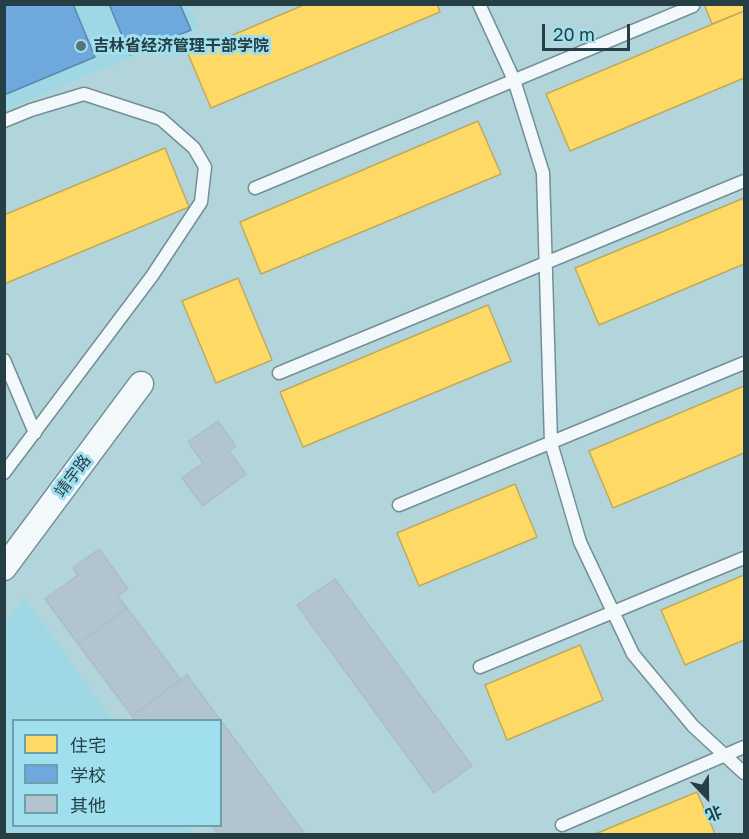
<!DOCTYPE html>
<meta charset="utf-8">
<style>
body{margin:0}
#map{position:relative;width:749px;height:839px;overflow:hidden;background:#b2d5dc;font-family:"Golos Text","Noto Sans SC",sans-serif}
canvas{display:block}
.frame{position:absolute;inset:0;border:6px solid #253f45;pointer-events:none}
.legend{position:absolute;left:12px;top:719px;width:210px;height:108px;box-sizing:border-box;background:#a0e0ee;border:2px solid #6fa0aa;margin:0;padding:8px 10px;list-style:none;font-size:18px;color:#253f45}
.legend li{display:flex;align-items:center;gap:12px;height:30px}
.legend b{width:30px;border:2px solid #6fa0aa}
.north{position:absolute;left:677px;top:767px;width:60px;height:60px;-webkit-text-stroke:4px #a0e0ee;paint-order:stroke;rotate:158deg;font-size:16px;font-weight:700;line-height:24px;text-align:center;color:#253f45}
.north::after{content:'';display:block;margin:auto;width:21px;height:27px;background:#253f45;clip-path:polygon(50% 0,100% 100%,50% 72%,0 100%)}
.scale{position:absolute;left:542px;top:24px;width:88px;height:27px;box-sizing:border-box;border:3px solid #253f45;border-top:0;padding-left:8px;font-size:18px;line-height:21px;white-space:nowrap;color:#253f45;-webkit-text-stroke:4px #a0e0ee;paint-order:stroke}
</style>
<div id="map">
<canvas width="749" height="839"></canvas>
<div class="frame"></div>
<ul class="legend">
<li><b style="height:16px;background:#ffd966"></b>住宅</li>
<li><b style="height:16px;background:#6fa8dc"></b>学校</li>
<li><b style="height:16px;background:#b2c4d0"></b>其他</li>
</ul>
<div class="north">北</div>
<div class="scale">20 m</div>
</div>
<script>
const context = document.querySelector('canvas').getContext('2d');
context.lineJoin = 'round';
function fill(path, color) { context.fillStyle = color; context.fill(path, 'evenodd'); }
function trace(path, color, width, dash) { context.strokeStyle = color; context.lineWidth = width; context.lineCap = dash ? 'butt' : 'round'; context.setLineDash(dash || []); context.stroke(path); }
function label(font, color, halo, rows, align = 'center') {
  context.font = font + ' "Golos Text","Noto Sans SC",sans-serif'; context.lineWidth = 6; context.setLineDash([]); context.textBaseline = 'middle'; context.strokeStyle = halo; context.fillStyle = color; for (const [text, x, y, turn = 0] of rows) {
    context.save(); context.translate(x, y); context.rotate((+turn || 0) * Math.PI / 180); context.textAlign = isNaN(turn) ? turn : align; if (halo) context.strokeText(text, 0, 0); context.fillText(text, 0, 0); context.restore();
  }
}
const built = new Path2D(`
 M5,5H189L200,28L5,110Z
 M24,597L113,720H14V826H189L195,834H5V623Z`);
const homes = new Path2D(`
 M306,4H437L440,12L211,108L188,54Z
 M704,4H744V11L712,24Z
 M744,11V78L570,151L546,94Z
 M478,121L501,174L261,274L240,222Z
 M165,148L189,207L4,284V215Z
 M744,198V264L599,325L575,268Z
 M238,278L272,360L216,383L182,301Z
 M488,305L511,361L303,447L280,392Z
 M744,386V453L613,508L589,451Z
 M515,484L537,537L419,586L397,533Z
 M744,575V640L685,665L661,610Z
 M580,645L603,700L507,740L485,685Z
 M697,792L715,834H595Z`);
const schools = new Path2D(`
 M4,4H73L95,57L4,95Z
 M109,4H180L191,30L130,55Z`);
const building = new Path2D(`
 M218,421L236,446L229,451L246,474L203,506L182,478L203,463L188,442Z
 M99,549L128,589L118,596L127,608L78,644L45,599L78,575L73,568Z
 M335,579L472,766L434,793L297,605Z
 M127,608L181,680L132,716L78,644Z
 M187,675L305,834H219L212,826H220V720H135L132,716Z`);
const service = new Path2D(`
 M479,4L514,80L543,173L551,443L580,542L633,654L693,726L744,773
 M4,121L31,110L84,94L161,119L194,148L205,167L201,202L152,276L4,473
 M255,188L693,6
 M4,360L35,433
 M279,373L744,181
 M399,505L744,363
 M480,667L744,558
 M562,825L744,747`);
const minor = new Path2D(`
 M4,568L141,384`);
const markers = [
 [81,46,6,"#56747a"]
];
const poiNames = [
 ["吉林省经济管理干部学院",93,46]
];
const streetNames = [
 ["靖宇路",73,476,-53]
];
fill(built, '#9fd8e4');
fill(homes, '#ffd966');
trace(homes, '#beab5c', 1.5);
fill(schools, '#6fa8dc');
trace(schools, '#5988af', 1.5);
fill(building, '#b2c4d0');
trace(building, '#abbdc9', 1.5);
trace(service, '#738f95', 15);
trace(minor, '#738f95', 27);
trace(service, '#f3f9fa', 12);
trace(minor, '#f3f9fa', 24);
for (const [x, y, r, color] of markers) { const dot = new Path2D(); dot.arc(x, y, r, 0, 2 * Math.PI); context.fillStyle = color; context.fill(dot); trace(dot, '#a0e0ee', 2); }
label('bold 16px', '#253f45', '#a0e0ee', poiNames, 'left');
label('16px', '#253f45', '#a0e0ee', streetNames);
</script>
